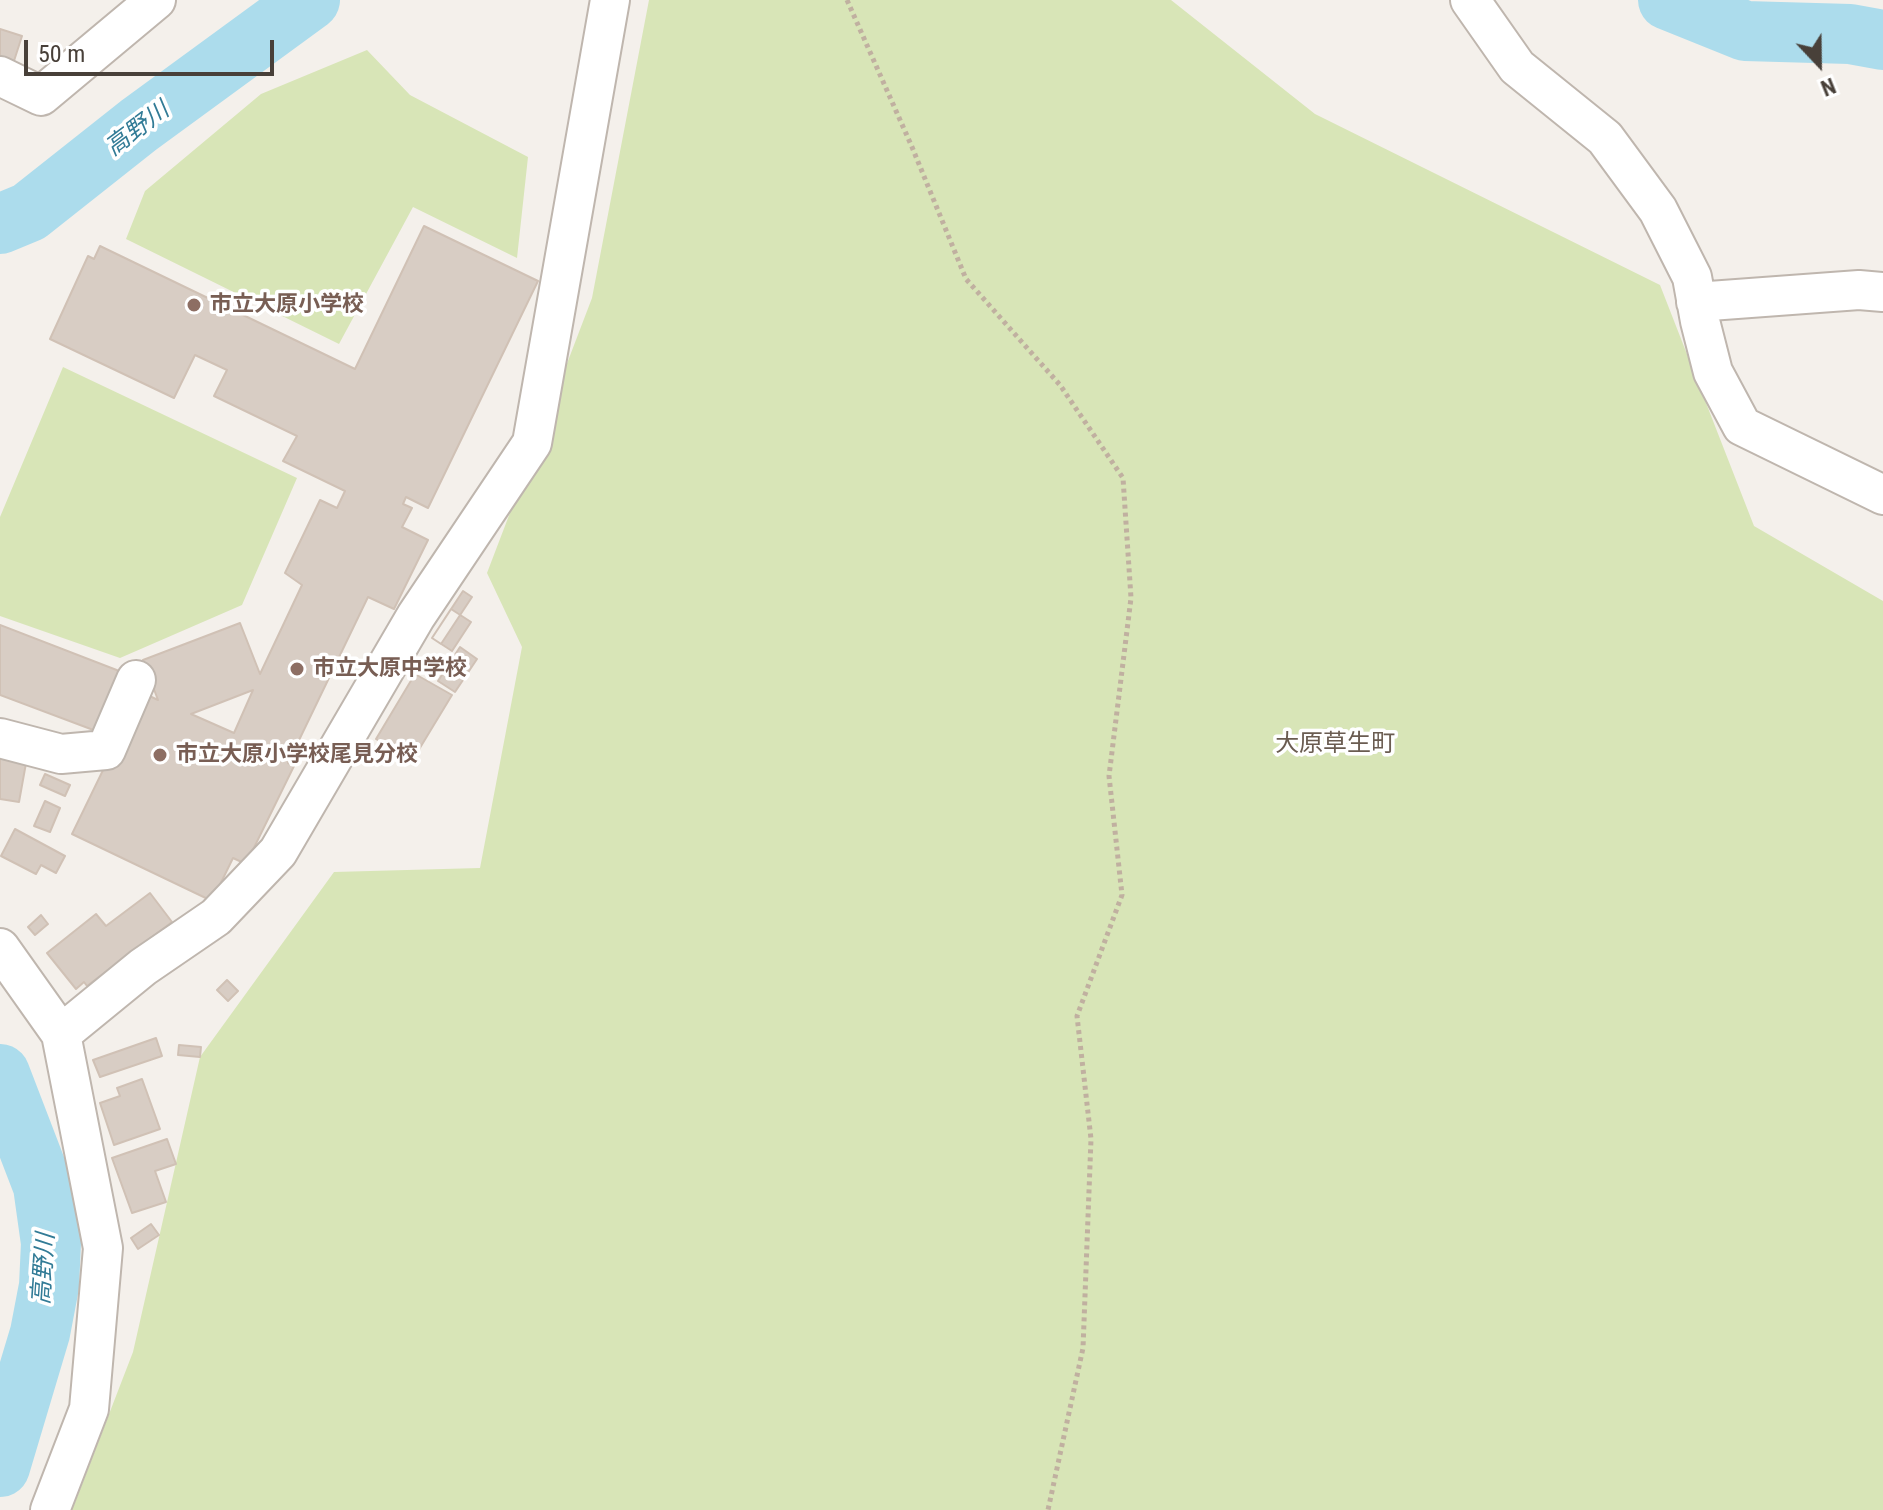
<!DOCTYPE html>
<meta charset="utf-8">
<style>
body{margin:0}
#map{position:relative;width:1883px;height:1510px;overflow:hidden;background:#f4f0eb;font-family:"Roboto Condensed",sans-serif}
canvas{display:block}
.north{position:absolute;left:1779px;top:24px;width:80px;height:80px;-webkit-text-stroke:6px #fff;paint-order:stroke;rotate:158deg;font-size:22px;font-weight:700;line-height:32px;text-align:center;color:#484039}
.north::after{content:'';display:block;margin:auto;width:28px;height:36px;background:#484039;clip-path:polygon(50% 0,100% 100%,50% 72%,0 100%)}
.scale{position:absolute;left:24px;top:40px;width:250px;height:36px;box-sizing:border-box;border:4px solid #484039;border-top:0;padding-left:10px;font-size:24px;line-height:28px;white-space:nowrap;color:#484039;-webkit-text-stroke:6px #fff;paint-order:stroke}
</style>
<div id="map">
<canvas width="1883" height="1510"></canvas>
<div class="north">N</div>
<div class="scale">50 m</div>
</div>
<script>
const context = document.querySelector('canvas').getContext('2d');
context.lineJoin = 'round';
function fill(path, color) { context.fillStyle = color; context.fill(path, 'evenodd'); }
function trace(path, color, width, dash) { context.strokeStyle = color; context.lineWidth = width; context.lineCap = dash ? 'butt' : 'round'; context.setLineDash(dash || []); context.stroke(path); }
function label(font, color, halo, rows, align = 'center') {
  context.font = font + ' "Roboto Condensed","Noto Sans JP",sans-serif'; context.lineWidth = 7; context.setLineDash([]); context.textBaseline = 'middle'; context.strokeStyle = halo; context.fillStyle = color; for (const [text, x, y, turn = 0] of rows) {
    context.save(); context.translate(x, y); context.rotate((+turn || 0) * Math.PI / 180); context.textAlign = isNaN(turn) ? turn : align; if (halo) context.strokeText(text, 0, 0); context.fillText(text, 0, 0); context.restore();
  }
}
const green = new Path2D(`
 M649,0H1171L1315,114L1660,285L1754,526L1883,601V1510H72L133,1352L200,1057L334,872L480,868L522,647L487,573L592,298Z
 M367,50L410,95L528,157L517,258L413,207L339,344L126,239L145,191L261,94Z
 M63,367L297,478L242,605L120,658L0,616V517Z`);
const river = new Path2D(`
 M1668,0L1745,31L1850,34L1883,40
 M0,224L29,212L139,125L310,0
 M0,1074L43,1186L51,1243L49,1286L40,1333L0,1467`);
const building = new Path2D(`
 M0,29L22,36L13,64L0,60Z
 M424,226L538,281L428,508L406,497L403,504L412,508L402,527L428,540L394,609L368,597L288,763L294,766L246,864L233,858L212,901L72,834L141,692L158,700L143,660L240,623L260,674L302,585L285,573L320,500L337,508L345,491L283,461L297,436L214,396L227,370L195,355L174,398L50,339L88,256L94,259L100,246L355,369ZM253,690L234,733L191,714Z
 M463,591L472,597L441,644L432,638Z
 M451,609L471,622L452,651L432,638Z
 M0,625L127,674L104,734L0,695Z
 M460,647L477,659L455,692L438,681Z
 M415,674L452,695L412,761L376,739Z
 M0,747L28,752L19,802L0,799Z
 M45,774L70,785L65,796L40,785Z
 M45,801L60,808L50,832L34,826Z
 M15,829L65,856L56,873L41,865L36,874L1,856Z
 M150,893L172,922L87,986L84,982L76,989L47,953L96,914L106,926Z
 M41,915L48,924L35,935L28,927Z
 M227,980L238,991L228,1001L217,990Z
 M156,1038L162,1056L100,1077L93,1060Z
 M179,1045L201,1047L200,1057L178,1055Z
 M142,1079L160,1129L114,1145L100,1103L120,1096L117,1088Z
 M167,1139L176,1164L155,1171L166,1202L132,1213L112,1158Z
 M151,1224L159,1235L138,1249L131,1238Z`);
const path = new Path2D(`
 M847,0L912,147L966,279L1060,385L1123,478L1131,598L1109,776L1122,895L1077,1016L1091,1139L1083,1348L1048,1510`);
const minor = new Path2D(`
 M1470,0L1517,67L1605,138L1658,210L1692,277L1700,321L1713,372L1742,426L1883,495
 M0,76L41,96L156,0
 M1696,302L1859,290L1883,292
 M0,738L61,754L106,750L136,680
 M0,948L61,1034L103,1248L89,1409L50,1510
 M61,1034L143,967L216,917L278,852L416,616L532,443L610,0`);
const markers = [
 [194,305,8,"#8d6e63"],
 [297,669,8,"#8d6e63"],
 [160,755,8,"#8d6e63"]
];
const educationNames = [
 ["市立大原小学校",210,305],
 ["市立大原中学校",313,669],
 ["市立大原小学校尾見分校",176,755]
];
const waterNames = [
 ["高野川",138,130,-37],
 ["高野川",45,1269,-86]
];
const neighbourhoodNames = [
 ["大原草生町",1335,745]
];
fill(green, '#d8e5b7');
trace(river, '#acdcec', 60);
fill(building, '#d8cdc4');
trace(building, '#d0c1b5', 2);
trace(minor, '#bfb6ae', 42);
trace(path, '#c0b0a0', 5, [4, 4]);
trace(minor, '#fff', 38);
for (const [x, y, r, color] of markers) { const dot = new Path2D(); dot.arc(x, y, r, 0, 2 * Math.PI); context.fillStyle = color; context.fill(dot); trace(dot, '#fff', 3); }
label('bold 22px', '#785e54', '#fff', educationNames, 'left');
label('italic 24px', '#327b96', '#fff', waterNames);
label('24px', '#6a5c51', '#fff', neighbourhoodNames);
</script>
